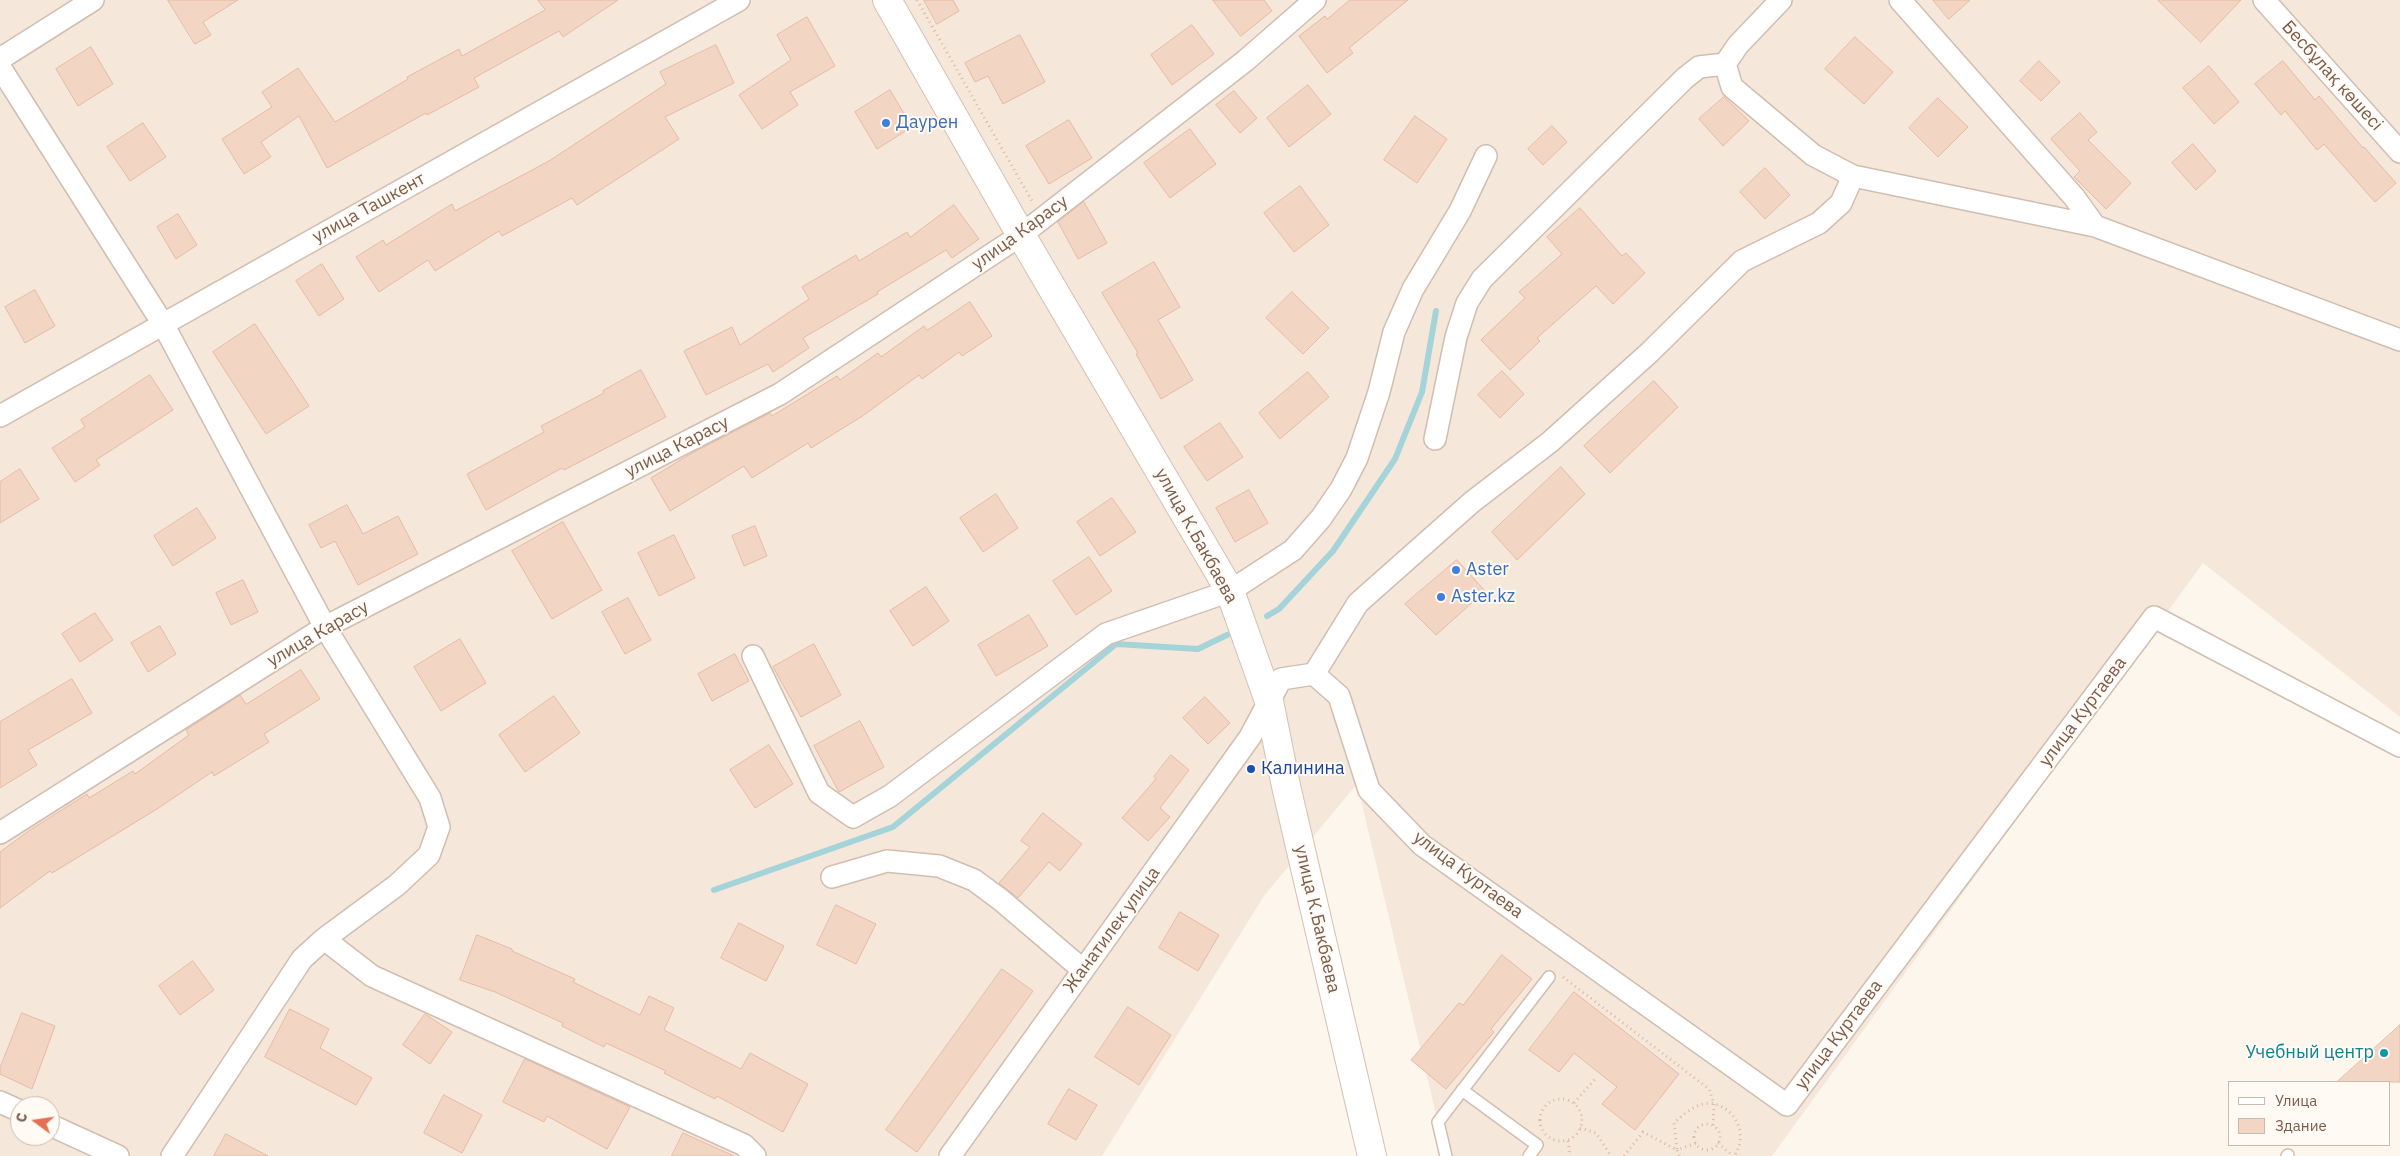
<!DOCTYPE html>
<meta charset="utf-8">
<style>
body{margin:0}
#map{position:relative;width:2400px;height:1156px;overflow:hidden;background:#fdf6ec;font-family:"IBM Plex Sans",sans-serif}
canvas{display:block}
.legend{position:absolute;left:2228px;top:1081px;width:162px;height:65px;box-sizing:border-box;background:#fffaf3;border:1px solid #cabbb1;margin:0;padding:6px 9px;list-style:none;font-size:15px;color:#7a5c4d}
.legend li{display:flex;align-items:center;gap:10px;height:25px}
.legend b{width:25px;border:1px solid #cabbb1}
.north{position:absolute;left:10px;top:1096px;width:50px;height:50px;box-sizing:border-box;background:#fffaf3;border:1px solid #cabbb1;border-radius:50%;rotate:284deg;font-size:14px;font-weight:700;line-height:20px;text-align:center;color:#7a5c4d}
.north::after{content:'';display:block;margin:auto;width:18px;height:22px;background:#e76f51;clip-path:polygon(50% 0,100% 100%,50% 72%,0 100%)}
</style>
<div id="map">
<canvas width="2400" height="1156"></canvas>
<ul class="legend">
<li><b style="height:6px;background:#fff"></b>Улица</li>
<li><b style="height:14px;background:#f3d5c3"></b>Здание</li>
</ul>
<div class="north">С</div>
</div>
<script>
const context = document.querySelector('canvas').getContext('2d');
context.lineJoin = 'round';
function fill(path, color) { context.fillStyle = color; context.fill(path, 'evenodd'); }
function trace(path, color, width, dash) { context.strokeStyle = color; context.lineWidth = width; context.lineCap = dash ? 'butt' : 'round'; context.setLineDash(dash || []); context.stroke(path); }
function label(font, color, halo, rows, align = 'center') {
  context.font = font + ' "IBM Plex Sans",sans-serif'; context.lineWidth = 4; context.setLineDash([]); context.textBaseline = 'middle'; context.strokeStyle = halo; context.fillStyle = color; for (const [text, x, y, turn = 0] of rows) {
    context.save(); context.translate(x, y); context.rotate((+turn || 0) * Math.PI / 180); context.textAlign = isNaN(turn) ? turn : align; if (halo) context.strokeText(text, 0, 0); context.fillText(text, 0, 0); context.restore();
  }
}
const residential = new Path2D(`
 M0,0H2400V717L2203,563L1772,1156H1446L1357,784L1264,896L1102,1156H0ZM20,1106H50V1136H20Z`);
const stream = new Path2D(`
 M1267,616L1279,609L1333,551L1395,459L1422,392L1436,311
 M714,890L893,827L1116,644L1198,649L1227,635`);
const building = new Path2D(`
 M168,0H238L203,22L211,35L195,44Z
 M538,0H618L563,37L559,31L474,78L479,87L427,115L426,113L327,168L299,116L261,142L271,157L244,174L222,139L272,107L262,92L298,68L335,122L408,79L407,77L459,49L462,56L545,10Z
 M924,0H953L959,11L937,24Z
 M1213,0H1264L1272,11L1241,36Z
 M1350,0H1408L1349,48L1353,53L1327,73L1299,36L1325,16L1327,19Z
 M1933,0H1970L1949,19Z
 M2158,0H2241L2201,42Z
 M807,17L835,66L790,92L798,105L762,129L739,95L791,60L777,35Z
 M1192,25L1214,54L1172,85L1151,55Z
 M1020,35L1045,82L1003,104L988,76L975,82L965,63Z
 M1855,37L1893,72L1864,104L1825,69Z
 M716,45L734,83L665,117L679,139L577,205L572,198L502,236L499,231L435,271L428,260L379,292L356,257L383,240L386,245L452,204L455,211L549,161L666,84L660,72Z
 M91,47L113,84L78,106L56,69Z
 M2039,61L2060,82L2041,101L2020,81Z
 M2283,61L2315,100L2319,96L2363,148L2364,147L2396,183L2375,202L2324,144L2317,150L2285,111L2281,115L2255,84Z
 M2209,66L2239,102L2214,124L2183,88Z
 M1308,85L1331,114L1289,147L1267,118Z
 M890,90L912,127L877,149L855,112Z
 M1234,91L1257,118L1240,133L1216,105Z
 M1724,97L1749,121L1723,146L1699,119Z
 M1938,98L1968,127L1938,157L1909,128Z
 M2080,113L2097,132L2088,140L2131,183L2106,209L2074,177L2080,171L2051,139Z
 M1415,116L1447,139L1417,183L1384,160Z
 M1069,120L1092,158L1049,184L1026,146Z
 M143,123L166,157L130,181L107,147Z
 M1552,126L1567,142L1543,165L1528,149Z
 M1190,129L1216,164L1170,198L1144,163Z
 M2193,144L2216,171L2196,190L2172,163Z
 M1765,168L1790,195L1765,219L1740,192Z
 M1300,186L1329,225L1294,252L1264,213Z
 M1084,202L1107,243L1078,259L1058,222Z
 M954,205L979,239L952,258L946,250L877,292L878,294L803,338L809,348L773,372L768,364L706,395L684,351L732,327L740,345L809,299L802,287L856,255L859,261L907,232L910,237Z
 M1580,208L1622,256L1626,253L1645,273L1613,304L1596,286L1537,338L1540,341L1510,370L1481,340L1525,298L1519,292L1562,254L1547,237Z
 M178,214L197,245L176,259L157,227Z
 M1154,262L1180,307L1158,320L1193,380L1161,399L1136,354L1138,353L1102,293Z
 M322,264L344,299L319,316L296,281Z
 M35,290L55,326L25,343L5,307Z
 M1292,292L1329,328L1303,354L1266,318Z
 M970,302L992,336L962,356L959,352L922,379L919,375L861,417L811,448L808,443L752,478L744,466L670,511L651,478L692,453L770,413L772,416L837,376L840,380L878,353L881,357L924,326L927,330Z
 M255,324L309,406L266,434L213,352Z
 M641,370L666,417L564,470L562,468L486,510L467,474L544,432L541,426L604,393L603,391Z
 M1502,371L1524,394L1500,418L1478,395Z
 M1308,372L1329,397L1280,439L1259,413Z
 M150,375L173,410L96,460L100,465L75,482L52,448L85,427L81,420Z
 M1654,381L1678,407L1610,473L1584,446Z
 M1220,423L1243,457L1207,481L1184,447Z
 M1561,467L1585,494L1517,560L1492,532Z
 M20,469L39,499L0,523V482Z
 M1249,490L1268,523L1235,542L1216,508Z
 M996,494L1018,528L983,552L960,518Z
 M1112,498L1136,532L1100,556L1077,522Z
 M347,505L363,534L398,516L418,554L358,585L335,541L321,548L309,525Z
 M197,508L216,538L173,566L154,536Z
 M563,522L602,590L552,619L512,551Z
 M755,526L767,556L744,566L732,536Z
 M674,535L695,578L659,596L638,553Z
 M1089,557L1112,591L1076,615L1053,581Z
 M1457,560L1485,591L1436,635L1405,604Z
 M243,580L258,612L231,625L216,593Z
 M926,587L949,621L913,646L890,611Z
 M628,598L651,640L625,654L602,612Z
 M95,613L113,640L80,662L62,634Z
 M1029,615L1048,646L996,676L978,645Z
 M160,626L176,654L148,672L131,643Z
 M460,639L486,683L441,711L414,667Z
 M814,644L841,695L801,717L773,667Z
 M735,654L749,681L712,701L698,674Z
 M301,670L320,699L264,734L269,742L214,776L212,772L157,809L52,873L50,871L0,908V852L30,830L87,794L89,798L133,771L135,774L189,735L186,730L240,695L246,704Z
 M72,679L92,713L28,750L37,765L0,788V722Z
 M554,696L580,733L525,772L499,735Z
 M1205,697L1230,723L1208,744L1183,718Z
 M860,721L884,767L839,792L814,746Z
 M769,745L793,784L755,808L730,770Z
 M1171,755L1189,770L1160,808L1170,817L1148,841L1122,818L1156,779L1154,777Z
 M1043,813L1082,844L1060,871L1049,862L1018,898L999,883L1030,847L1021,841Z
 M836,905L876,924L856,964L817,945Z
 M1180,912L1219,935L1198,971L1159,948Z
 M739,923L784,946L766,981L721,958Z
 M477,935L512,949V951L575,979L573,982L640,1015L649,996L674,1008L664,1030L741,1069L750,1053L808,1084L783,1132L717,1096L715,1099L664,1073L666,1071L606,1043L604,1047L562,1026L563,1023L495,992L460,980Z
 M1502,955L1532,979L1491,1029L1494,1032L1446,1089L1411,1060L1459,1003L1463,1005Z
 M193,961L214,990L180,1015L159,986Z
 M1002,969L1033,991L917,1152L886,1130Z
 M1574,992L1679,1074L1635,1130L1602,1104L1617,1087L1574,1053L1559,1072L1529,1050Z
 M1128,1007L1171,1035L1139,1085L1095,1057Z
 M290,1009L329,1029L320,1048L372,1078L356,1105L265,1057Z
 M22,1013L55,1026L32,1089L0,1074V1068Z
 M425,1014L452,1032L430,1064L403,1045Z
 M2400,1025V1082H2337Z
 M525,1059L630,1107L607,1149L547,1116L544,1122L503,1102Z
 M1069,1089L1097,1105L1076,1140L1048,1124Z
 M444,1095L482,1115L462,1153L424,1133Z
 M683,1133L734,1156H672Z
 M226,1134L268,1156H214Z`);
const path = new Path2D(`
 M917,0L1032,201
 M1563,977L1709,1089L1714,1104L1713,1126
 M1540 1120a21 21 0 1 1 42 0a21 21 0 1 1-42 0Z
 M1574,1103L1596,1078
 M1694 1137a13 13 0 1 1 26 0a13 13 0 1 1-26 0Z
 M1580,1128L1596,1133L1611,1156
 M1568,1141L1570,1156
 M1718,1143L1733,1156
 M1624,1156L1643,1132L1677,1150L1674,1123C1684,1114 1699,1100 1715,1104C1738,1111 1748,1137 1734,1156
 M1679,1156L1677,1150L1696,1143`);
const lane = new Path2D(`
 M1462,1090L1537,1145L1529,1156
 M1446,1156L1438,1122L1549,977
 M2287,1156L2288,1155`);
const street = new Path2D(`
 M1781,0L1738,45L1725,64L1732,87L1813,155L1853,176L2095,226L2400,340
 M1900,0L2074,197L2095,226
 M2264,0L2400,152
 M0,59L93,0
 M0,67L163,324L325,627L430,798L439,827L429,855L397,885L324,939L302,959L172,1156
 M0,416L739,0
 M1435,439L1456,337L1467,303L1482,279L1685,78L1699,67L1725,64
 M753,656L819,793L853,817L890,796L1106,634L1230,591L1293,550L1321,518L1341,489L1357,458L1379,392L1394,332L1413,289L1460,211L1486,156
 M1314,674L1358,603L1472,502L1550,442L1650,352L1742,261L1819,223L1841,203L1853,176
 M0,833L325,627L780,394L1021,235L1245,61L1315,0
 M832,877L887,861L939,866L974,880L1001,900L1083,970
 M324,939L372,976L744,1145L755,1156
 M0,1102L20,1111
 M50,1125L118,1156
 M950,1156L1250,737L1281,679L1314,674L1339,696L1369,790L1422,845L1787,1105L2154,617L2400,746`);
const secondary = new Path2D(`
 M887,0L1021,235L1230,591L1269,701L1286,786L1372,1156`);
const markers = [
 [886,123,5,"#3f7fe0"],
 [1456,570,5,"#3f7fe0"],
 [1441,597,5,"#3f7fe0"],
 [1251,769,5,"#1a4fb4"],
 [2384,1053,5,"#0f9aa8"]
];
const streetNames = [
 ["Бесбұлақ көшесі",2332,76,48],
 ["улица Ташкент",369,208,-29],
 ["улица Карасу",1020,233,-36],
 ["улица Карасу",677,447,-27],
 ["улица К.Бакбаева",1196,536,61],
 ["улица Карасу",318,634,-30],
 ["улица Куртаева",2083,712,-53],
 ["улица Куртаева",1468,875,37],
 ["улица К.Бакбаева",1317,919,77],
 ["Жанатилек улица",1112,930,-54],
 ["улица Куртаева",1839,1035,-53]
];
const shopNames = [
 ["Даурен",896,123],
 ["Aster",1466,570],
 ["Aster.kz",1451,597]
];
const transitNames = [
 ["Калинина",1261,769]
];
const cultureNames = [
 ["Учебный центр",2374,1053]
];
fill(residential, '#f5e8da');
trace(stream, '#a5d3da', 6);
fill(building, '#f3d5c3');
trace(building, '#e6bba3', 1);
trace(lane, '#d1beb0', 14);
trace(street, '#d1beb0', 24);
trace(secondary, '#d6c0b0', 30);
trace(path, '#d9b8a5', 3, [1, 4]);
trace(lane, '#fff', 11);
trace(street, '#fff', 21);
trace(secondary, '#fff', 28);
for (const [x, y, r, color] of markers) { const dot = new Path2D(); dot.arc(x, y, r, 0, 2 * Math.PI); context.fillStyle = color; context.fill(dot); trace(dot, '#fffaf3', 2); }
label('18px', '#7a5c4d', '#fffaf3', streetNames);
label('18px', '#366cbe', '#fffaf3', shopNames, 'left');
label('18px', '#164399', '#fffaf3', transitNames, 'left');
label('18px', '#0d838f', '#fffaf3', cultureNames, 'right');
</script>
